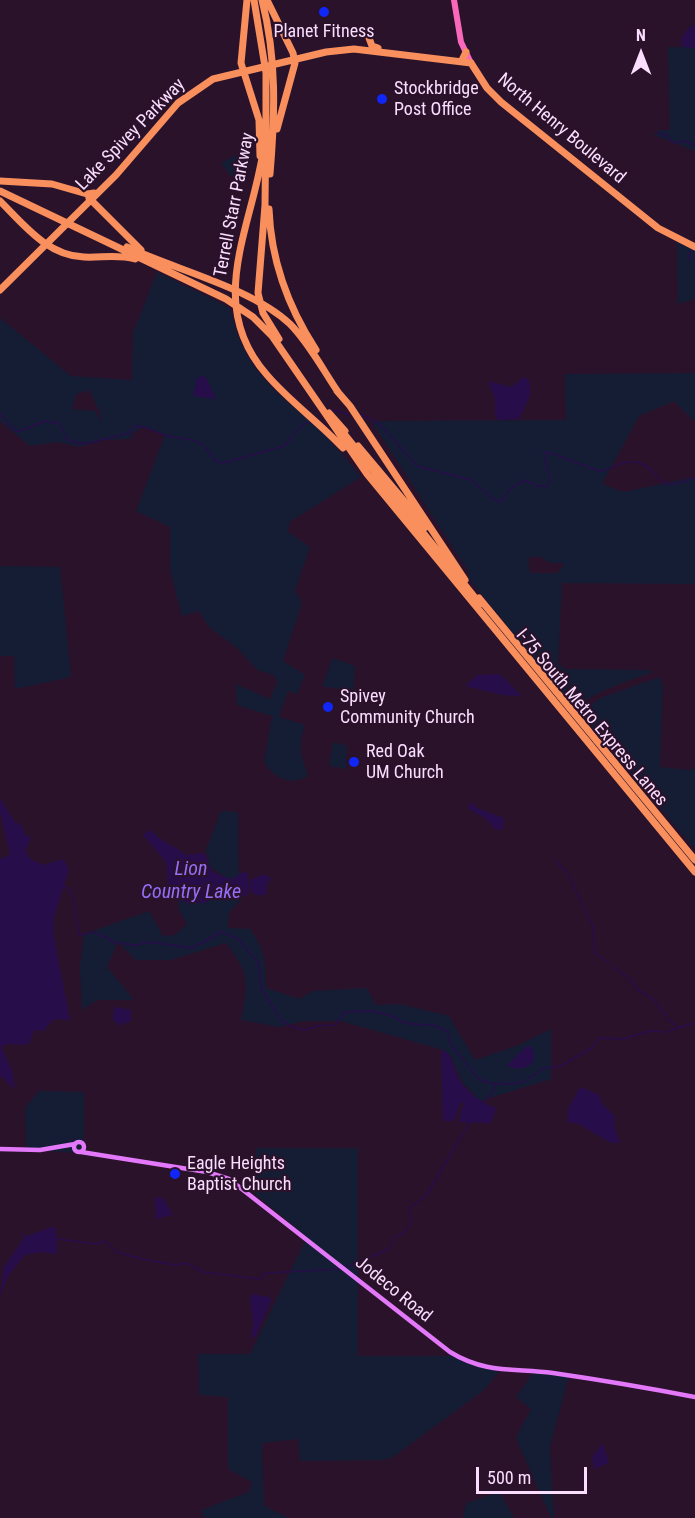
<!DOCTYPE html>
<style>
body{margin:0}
#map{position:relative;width:695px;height:1518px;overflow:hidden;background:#2a122b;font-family:"Roboto Condensed",sans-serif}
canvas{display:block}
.north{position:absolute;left:611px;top:24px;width:60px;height:60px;-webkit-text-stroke:4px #2a122b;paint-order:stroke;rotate:0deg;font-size:16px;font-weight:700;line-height:24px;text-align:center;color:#fbddfe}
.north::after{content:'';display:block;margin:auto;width:21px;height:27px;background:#fbddfe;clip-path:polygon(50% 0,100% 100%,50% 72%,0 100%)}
.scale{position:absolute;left:476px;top:1467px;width:111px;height:27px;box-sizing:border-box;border:3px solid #fbddfe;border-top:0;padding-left:8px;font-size:18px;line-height:21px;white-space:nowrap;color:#fbddfe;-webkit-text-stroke:4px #2a122b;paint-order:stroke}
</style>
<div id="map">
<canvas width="695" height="1518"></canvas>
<div class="north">N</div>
<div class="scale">500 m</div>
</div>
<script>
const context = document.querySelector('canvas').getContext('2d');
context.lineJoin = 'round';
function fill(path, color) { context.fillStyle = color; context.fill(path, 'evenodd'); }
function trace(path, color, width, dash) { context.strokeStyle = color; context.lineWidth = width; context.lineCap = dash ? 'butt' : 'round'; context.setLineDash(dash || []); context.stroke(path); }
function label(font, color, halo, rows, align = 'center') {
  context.font = font + ' "Roboto Condensed",sans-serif'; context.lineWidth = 4.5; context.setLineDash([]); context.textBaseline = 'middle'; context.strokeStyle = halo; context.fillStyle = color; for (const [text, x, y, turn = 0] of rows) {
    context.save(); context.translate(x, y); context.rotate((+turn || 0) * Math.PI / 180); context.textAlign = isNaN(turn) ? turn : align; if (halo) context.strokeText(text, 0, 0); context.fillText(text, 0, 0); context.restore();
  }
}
const green = new Path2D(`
 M668,47H695V151L654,135L659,130H670Z
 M236,155L241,168L232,177L221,163Z
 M677,241L695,248V299L678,304Z
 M157,272L230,308C242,364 269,387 311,422C329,438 346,458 361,477L291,521L287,531L310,547L295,590L302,603L283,661L305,675L297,694L288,691L279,717L305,725C298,746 301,756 308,776C289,786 275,779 264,762L272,716L237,705L236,684L270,699L278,681L273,675L257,670L237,648L208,626L199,611L182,616L170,570V527L136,511L165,435L142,427L131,435V439L105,440L79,447L57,442L30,446L0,421V318L71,376L132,380L133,333ZM90,390L103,421H102L95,411L72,409L76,394Z
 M695,373V422L674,401L639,416L602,484L623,492L695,477V584L562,583L558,663L565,669L650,670L651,673C623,682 599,691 574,707L469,579V572L371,421L566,420L565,374ZM539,556L548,562L565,564L557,573H530L528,558Z
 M0,566L60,567L71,677L15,689L14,656H0Z
 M333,658L355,666L353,692L322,686Z
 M660,677L663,687L660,767L690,770L695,768V849L579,712L603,697Z
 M333,742L347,746L346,769L329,766Z
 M221,811L238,812L239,878L230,881L208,865L209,854L205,852Z
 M178,896L209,900L226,896L243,897L229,913L228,928L250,929C265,950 266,962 266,988L300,999L312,991L367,988L376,1005L400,1004L449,1016L475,1060L519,1045L551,1029V1079L480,1101L462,1082L451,1056L443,1050L341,1021H304L279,1027L241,1020C249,981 250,975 226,943L170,960H136L118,942L107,967L134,1000H97L82,1010L80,967L84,934L149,911L163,936L175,935L187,924L179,910Z
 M39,1091L84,1092V1153L26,1150L25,1108Z
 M256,1148H358V1356H456L501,1369L484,1390L393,1457L384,1460L300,1461L298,1439L262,1443L264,1506L289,1518H203L201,1510L249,1492L252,1482L228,1469V1397L199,1395L198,1354H250L307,1237L255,1194Z
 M534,1371L569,1376L550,1447L554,1518H551L516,1438L531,1409L516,1397Z
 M499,1492L514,1518H463L466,1503Z`);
const water = new Path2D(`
 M695,24V48L683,47C678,38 687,29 695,24Z
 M205,376L215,396V399L193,396L197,378Z
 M524,377L530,382V396L519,419L498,420L495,415V399L488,381L511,387Z
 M500,674L522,696L502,695L465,686L477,675Z
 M0,798L14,821L22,826L25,835L31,838L25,850L30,859L44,865L63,859L69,869L54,917L53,932L70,1020L54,1019L43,1031L34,1030L30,1042L25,1045L7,1044L1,1047L12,1070L15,1090L0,1075V859L10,855L0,811Z
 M472,803L477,808L504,818L503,829L496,830L485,818L469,809V804Z
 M150,830C161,842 174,845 186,855L205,853C211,872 211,873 232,879L243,872L248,873V895L230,899L212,898L206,903H186L174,897L169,888L166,862L143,835Z
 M264,874L271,878L266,886L267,893L261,896L252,893L249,887L250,880Z
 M114,1007L131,1010V1021L125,1024L122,1021V1027L113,1020Z
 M527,1046H531C542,1066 523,1072 506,1066Z
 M444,1050C454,1057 453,1070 459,1079C468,1093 482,1103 496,1108L491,1123L459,1122L462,1107L465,1104L463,1102L460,1104L454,1121H443L441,1053Z
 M580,1087L598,1094L603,1105L615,1116L614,1126L620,1143L609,1142L579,1124L568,1122V1109Z
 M155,1197L163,1198L173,1215L156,1219Z
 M51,1227L56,1228L57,1254L41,1252L25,1255L8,1276L0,1297L4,1267L24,1238L22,1232L27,1236Z
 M254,1294L272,1298L257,1334L251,1340L253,1324L250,1297Z
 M603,1443L609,1463L594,1469L592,1457Z`);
const stream = new Path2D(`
 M657,133L666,135L673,143L684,141L695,145
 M688,260L691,250
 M331,412L336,410L349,415
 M0,414L17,432L45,421L60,424L67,439L78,443H89L129,433L135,426C148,426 156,433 168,436C191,441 202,436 215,461L223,463L284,446L303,424L311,422
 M361,414L381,425L417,466L471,480L497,502L502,500L512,487L525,480L537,486H548L550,480L544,454L548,452L599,471C612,471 620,460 634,462C664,465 650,499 695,477
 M555,860L568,874L593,926L595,953L610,964
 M64,886C82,896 71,919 80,935L95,932L116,943L136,945L151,942L192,948L221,932L237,938L259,963L261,989L281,1020L292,1027L305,1030L317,1026L335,1025L345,1012L371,1011L393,1016L404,1023L437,1026L448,1032L449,1041L459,1055L479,1079L489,1083L511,1084L524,1082L544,1068L561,1066L593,1047L599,1038L623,1039L650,1031L666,1032
 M613,967L630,979L638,990L653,999L666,1016
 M667,1018L679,1028
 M668,1031L695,1023
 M482,1104L492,1093L496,1084
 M57,1239L97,1244L105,1241L117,1252L138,1258L175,1265L186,1263L203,1272L260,1279L265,1273L342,1269
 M346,1267L389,1249L395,1237L404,1233L409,1225L411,1219L408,1209L426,1196L471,1120`);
const secondary = new Path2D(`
 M74 1147a5 5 0 1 1 10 0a5 5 0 1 1-10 0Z
 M0,1149L40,1150L75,1144
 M81,1152L207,1172L229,1179L450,1352C486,1374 514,1368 553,1373C601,1380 648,1388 695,1397`);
const primary = new Path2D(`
 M454,0L461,42L471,63`);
const highway = new Path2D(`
 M247,0L241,63L259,120L260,156
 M254,0L266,73V120
 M262,0C277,58 275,115 270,174
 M267,0L293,53L295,63L277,129
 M369,38L372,46L378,48
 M462,60L466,52
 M471,63L487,88L501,102L658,228L695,247
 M266,116L265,205L258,293L263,313L279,339
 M263,152C251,230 205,305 267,375C290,402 319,422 343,448
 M0,181L52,184L87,194L94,193
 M0,191L226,299L253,317L272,336L367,474L695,872
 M89,198L141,250
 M0,201C24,225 48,256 84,257C101,258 117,254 135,259
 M269,209C271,261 288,307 316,350
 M127,247C176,270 252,288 290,324C309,343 323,370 338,392
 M0,290L116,175L178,103L213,79L326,52L354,49L471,63
 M337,391L350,406L465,580
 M329,413L345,431
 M341,430L480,604
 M358,446L426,527
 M479,598L695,860`);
const markers = [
 [324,12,6,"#1027f7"],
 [382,99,6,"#1027f7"],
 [328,707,6,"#1027f7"],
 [354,762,6,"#1027f7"],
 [175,1174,6,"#1027f7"]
];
const poiNames = [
 ["Planet Fitness",324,32,"center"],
 ["Stockbridge",394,89],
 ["Post Office",394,110],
 ["Spivey",340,697],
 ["Community Church",340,718],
 ["Red Oak",366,752],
 ["UM Church",366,773],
 ["Eagle Heights",187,1164],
 ["Baptist Church",187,1185]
];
const streetNames = [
 ["North Henry Boulevard",561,129,40],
 ["Lake Spivey Parkway",131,135,-46],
 ["Terrell Starr Parkway",235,205,-79],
 ["I-75 South Metro Express Lanes",591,718,50],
 ["Jodeco Road",393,1290,39]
];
const waterNames = [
 ["Lion",191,870],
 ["Country Lake",191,893]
];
fill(green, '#151d35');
fill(water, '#270d49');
trace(stream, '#270d49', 1.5);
trace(secondary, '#e478fa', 4.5);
trace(primary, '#fa68bb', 6);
trace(highway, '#f98f5d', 7);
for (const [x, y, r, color] of markers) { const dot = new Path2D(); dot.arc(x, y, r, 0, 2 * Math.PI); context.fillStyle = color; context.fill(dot); trace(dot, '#2a122b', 2); }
label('18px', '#fbddfe', '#2a122b', poiNames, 'left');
label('18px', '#fbddfe', '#2a122b', streetNames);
label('italic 20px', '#946ffa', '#2a122b', waterNames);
</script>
